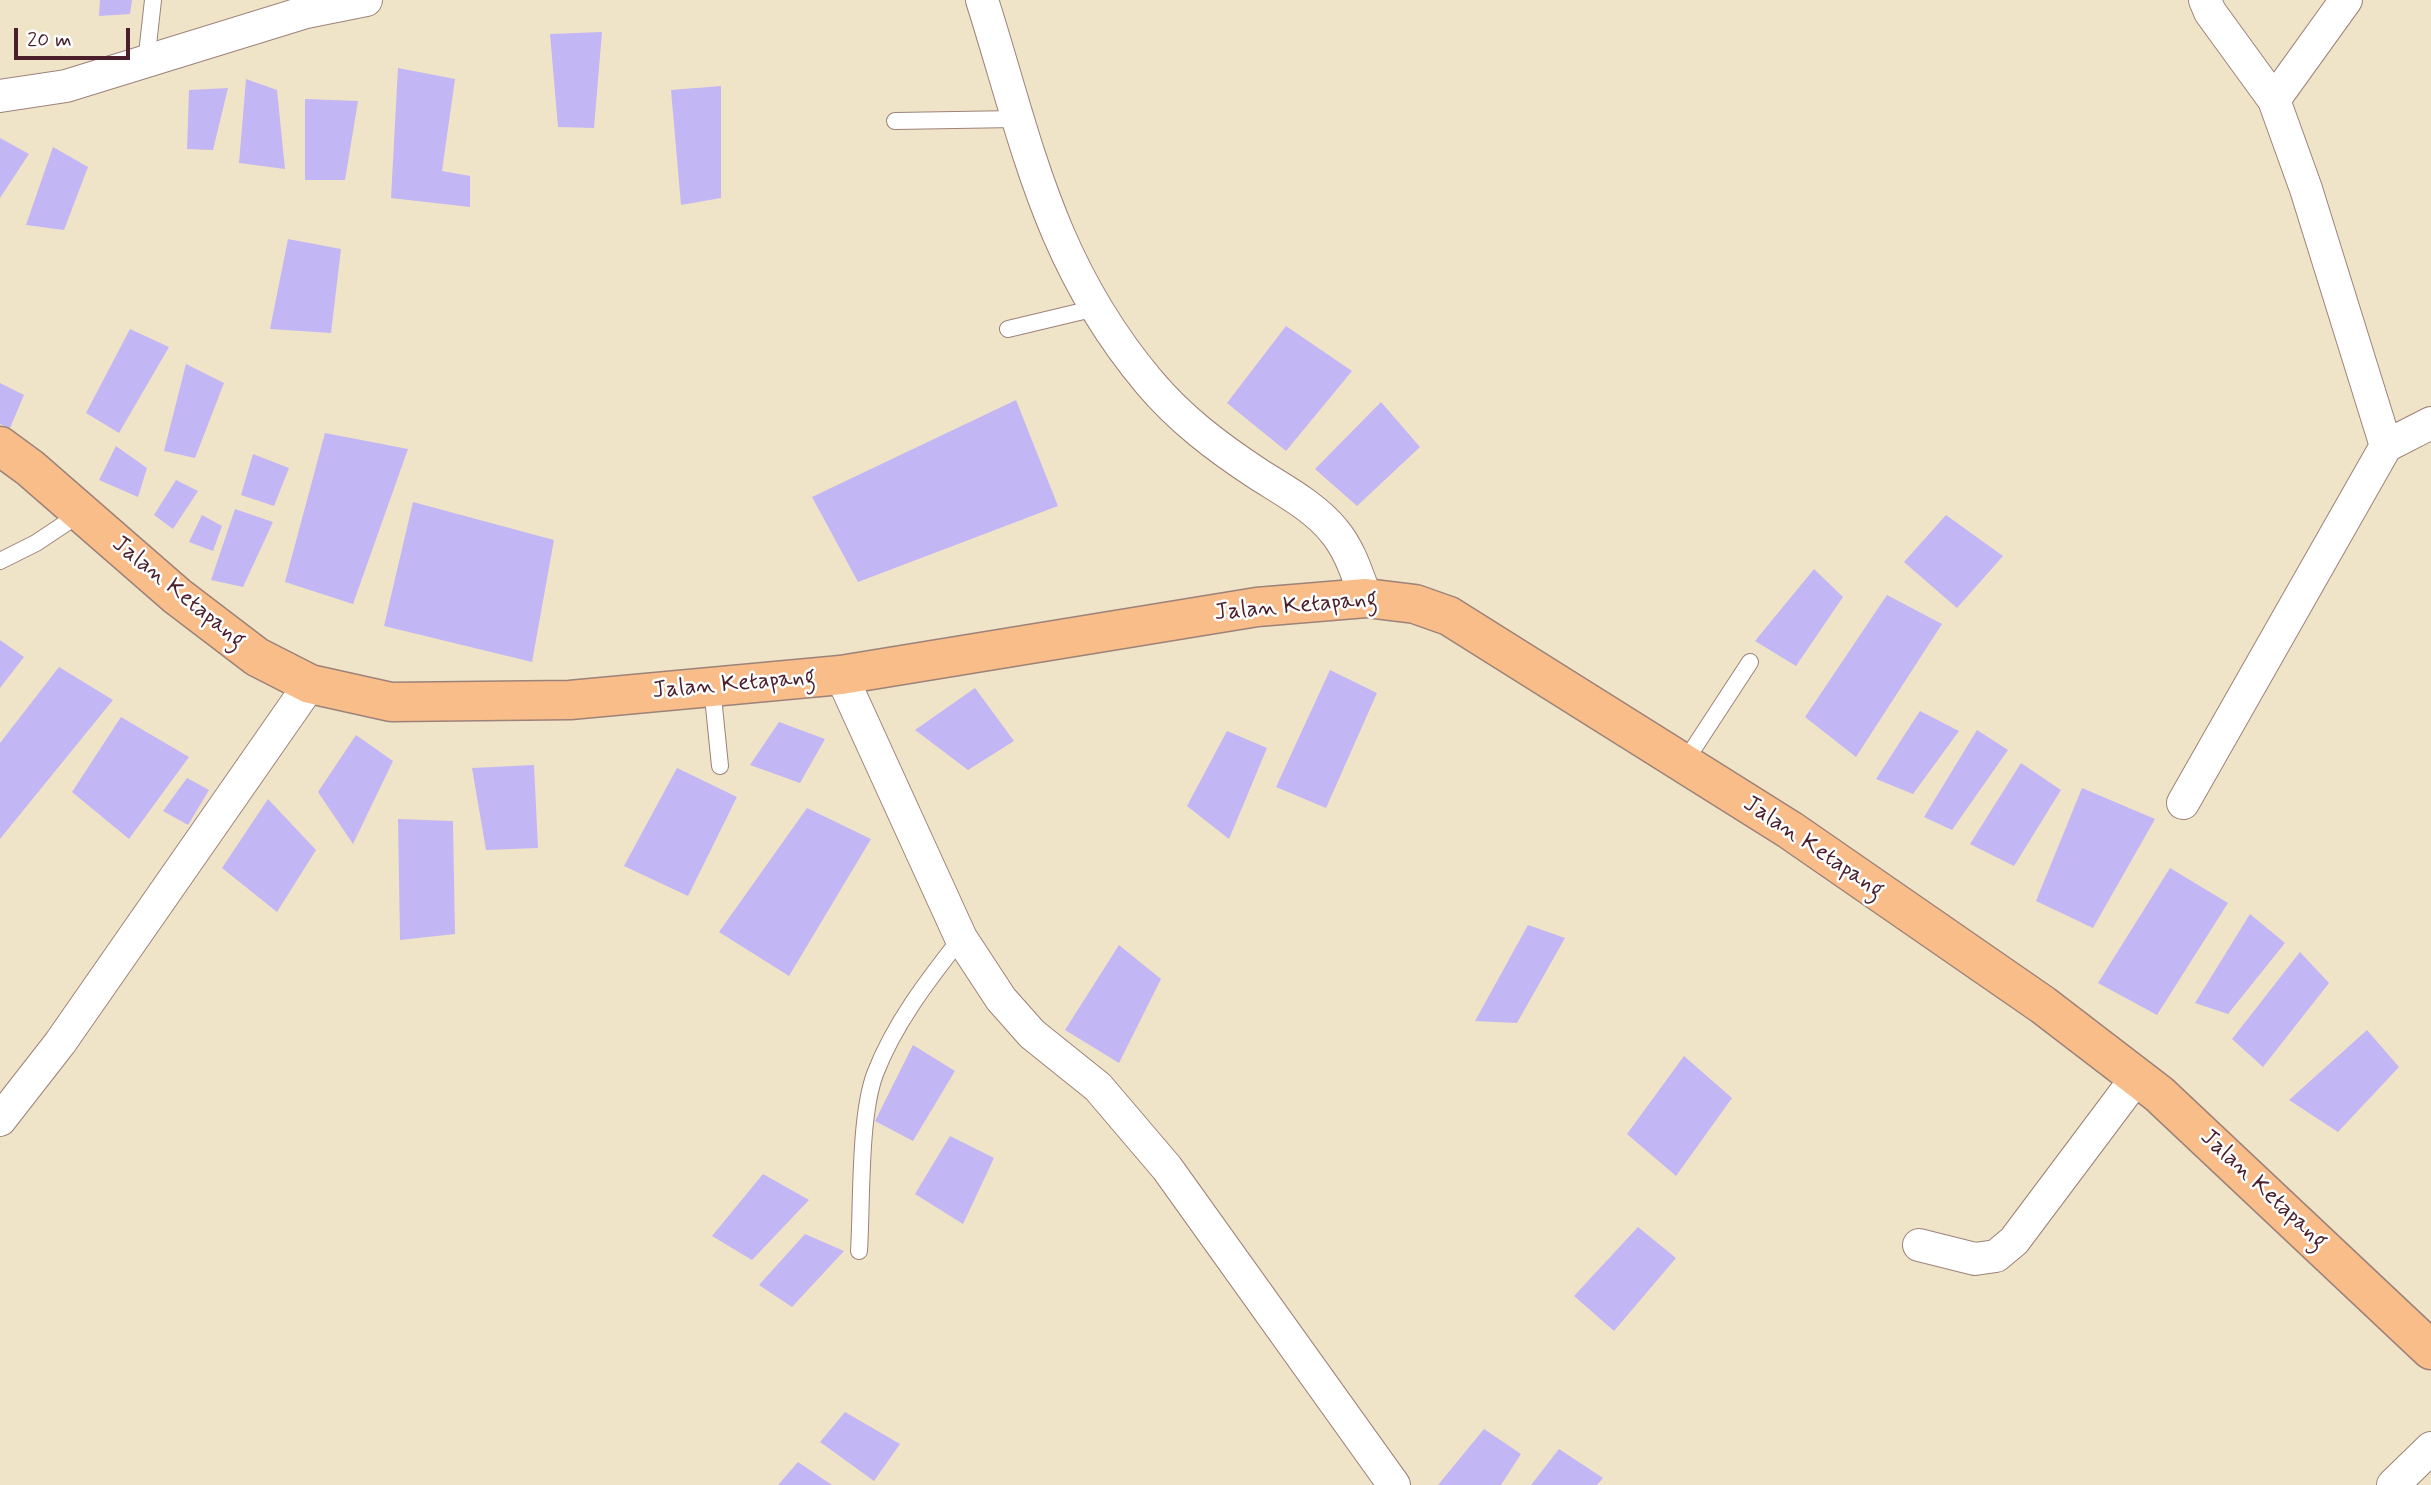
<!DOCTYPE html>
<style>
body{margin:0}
#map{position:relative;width:2431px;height:1485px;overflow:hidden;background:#f0e4c8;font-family:Mynerve,sans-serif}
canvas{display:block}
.scale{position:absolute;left:14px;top:28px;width:116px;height:32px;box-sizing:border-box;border:4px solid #4a1f2b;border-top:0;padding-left:9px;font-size:21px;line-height:24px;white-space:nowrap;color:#4a1f2b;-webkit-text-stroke:5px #fff;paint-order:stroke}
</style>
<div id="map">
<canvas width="2431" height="1485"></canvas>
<div class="scale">20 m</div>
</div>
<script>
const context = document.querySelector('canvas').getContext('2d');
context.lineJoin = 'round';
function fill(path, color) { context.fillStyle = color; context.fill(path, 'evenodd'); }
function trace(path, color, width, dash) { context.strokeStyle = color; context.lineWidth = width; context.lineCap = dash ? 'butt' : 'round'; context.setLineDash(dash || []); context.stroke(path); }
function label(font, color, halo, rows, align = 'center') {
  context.font = font + ' Mynerve,sans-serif'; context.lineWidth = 5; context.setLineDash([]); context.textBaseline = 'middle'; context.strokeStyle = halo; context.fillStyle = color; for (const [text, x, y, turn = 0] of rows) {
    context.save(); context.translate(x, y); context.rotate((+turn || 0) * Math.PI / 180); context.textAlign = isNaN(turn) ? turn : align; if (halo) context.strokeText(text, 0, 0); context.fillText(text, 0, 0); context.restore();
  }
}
const building = new Path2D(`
 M100,0H132L130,14L99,16Z
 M602,32L594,128L558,127L550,34Z
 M398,68L455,79L442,171L470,176V207L391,198Z
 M246,79L277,90L285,169L239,163Z
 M721,86V198L681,205L671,90Z
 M228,88L213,150L187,149L189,90Z
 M305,99L358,101L345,180H305Z
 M0,138L29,154L0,198Z
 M53,147L88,167L64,230L26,225Z
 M288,239L341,249L331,333L270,329Z
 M1286,326L1352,371L1286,451L1227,403Z
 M130,329L169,347L119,433L86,413Z
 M186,364L224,383L195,458L164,451Z
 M0,383L24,395L10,428L0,424Z
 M1016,400L1058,506L858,582L812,497Z
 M1381,402L1420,447L1357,506L1315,469Z
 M325,433L408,449L353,604L285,582Z
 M116,446L147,468L138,497L99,480Z
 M253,454L289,468L274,506L241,495Z
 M176,480L198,491L173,529L154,515Z
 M413,502L554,540L532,662L384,626Z
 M235,509L273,522L243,587L211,580Z
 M202,515L222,526L213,551L189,542Z
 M1946,515L2003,556L1957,608L1904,562Z
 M1814,569L1843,597L1796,666L1755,641Z
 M1887,595L1942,624L1856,757L1805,717Z
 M0,640L24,657L0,688Z
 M59,667L113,700L0,839V743Z
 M1330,670L1377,693L1326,808L1276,787Z
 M975,688L1014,741L968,770L915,730Z
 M1920,711L1959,731L1913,794L1876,779Z
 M121,717L189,757L129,839L72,792Z
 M779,722L825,739L800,783L750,765Z
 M1977,730L2008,750L1952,830L1924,817Z
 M1227,731L1267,748L1229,839L1187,806Z
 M356,735L393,761L353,844L318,792Z
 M2021,763L2061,790L2014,866L1970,844Z
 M534,765L538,848L486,850L472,768Z
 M677,768L737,797L688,896L624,866Z
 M187,778L209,790L188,825L163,811Z
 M2082,788L2155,819L2093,928L2036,901Z
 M268,799L316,850L277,912L222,868Z
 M807,808L871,839L789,976L719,932Z
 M398,819L453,821L455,934L400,940Z
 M2170,868L2228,903L2157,1015L2098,983Z
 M2250,914L2285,943L2228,1014L2195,1003Z
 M1528,925L1565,938L1517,1023L1475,1021Z
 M1119,945L1161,979L1119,1063L1065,1030Z
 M2300,952L2329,983L2263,1067L2232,1039Z
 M2367,1030L2399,1067L2338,1132L2289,1100Z
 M913,1045L955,1071L913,1141L875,1121Z
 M1684,1056L1732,1098L1676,1176L1627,1134Z
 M950,1136L994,1158L963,1224L915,1194Z
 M763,1174L809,1200L752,1260L712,1236Z
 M1638,1227L1676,1258L1614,1331L1574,1296Z
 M805,1234L844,1251L792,1307L759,1285Z
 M845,1412L900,1444L874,1481L820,1442Z
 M1484,1429L1521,1454L1501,1485H1438Z
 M1559,1449L1603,1478L1597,1485H1531Z
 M798,1462L832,1485H778Z`);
const service = new Path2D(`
 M146,63L153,0
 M895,121L1016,119
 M1008,329L1096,308
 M0,561L36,543L81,513
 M712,687L720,766
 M1684,763L1750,662
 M859,1251C862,1203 859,1117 875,1074C894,1024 928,980 961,938`);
const minor = new Path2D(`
 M982,0C1027,142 1048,262 1149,382C1180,419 1217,447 1258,474C1283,490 1315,507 1334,531C1350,550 1357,574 1366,598
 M2205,0L2210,12L2274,100L2306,189L2386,446
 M0,96L66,86L306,12L366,0
 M2274,100L2346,0
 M841,675L961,938L1001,999L1032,1034L1098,1087L1167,1168L1394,1485
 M2183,803L2386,446L2431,423
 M0,1120L60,1043L310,684
 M1919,1245L1975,1259L1996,1256L2014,1241L2137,1077
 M2393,1485L2431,1448`);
const primary = new Path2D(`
 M0,446L30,468L177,596L257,657L310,684L391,702L570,700L841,675L1257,607L1366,598L1415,604L1449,616L1790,830L2043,1005L2159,1094L2431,1350`);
const streetNames = [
 ["Jalan Ketapang",178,593,39],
 ["Jalan Ketapang",1296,607,-5],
 ["Jalan Ketapang",734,685,-5],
 ["Jalan Ketapang",1813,848,34],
 ["Jalan Ketapang",2263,1190,43]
];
fill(building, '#c3b6f4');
trace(service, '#9d827a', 18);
trace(minor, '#9d827a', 34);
trace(primary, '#9d827a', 41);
trace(service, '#fff', 16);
trace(minor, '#fff', 32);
trace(primary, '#f8bd89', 38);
label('24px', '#4a1f2b', '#fff', streetNames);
</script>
